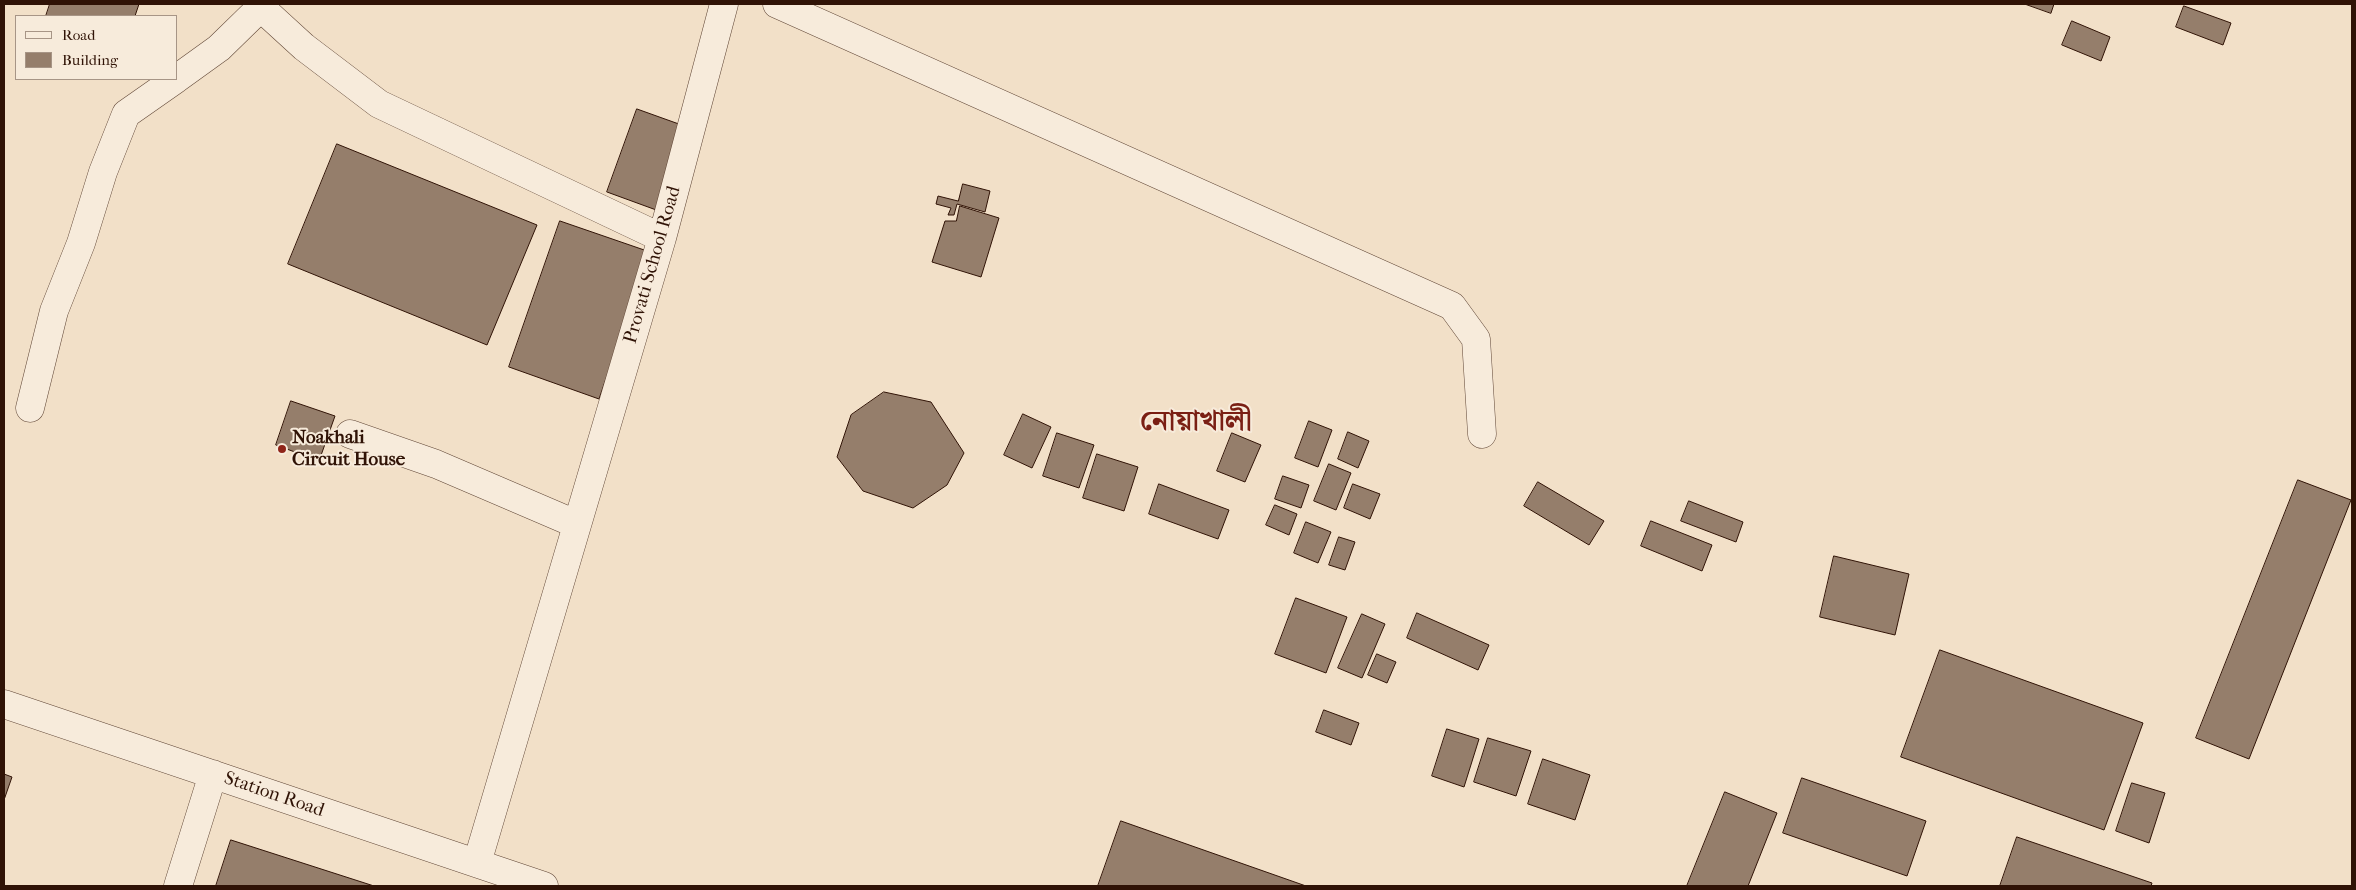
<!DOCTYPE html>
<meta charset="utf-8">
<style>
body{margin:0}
#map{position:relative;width:2356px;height:890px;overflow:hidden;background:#f2e0c8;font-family:"IM FELL French Canon",serif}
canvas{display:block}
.frame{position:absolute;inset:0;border:5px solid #301306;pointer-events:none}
.legend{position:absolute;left:15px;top:15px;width:162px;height:65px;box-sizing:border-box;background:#f7ebdb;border:1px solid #a79586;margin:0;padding:6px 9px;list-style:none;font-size:15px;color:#301306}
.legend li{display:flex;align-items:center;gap:10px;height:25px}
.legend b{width:25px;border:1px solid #a79586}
</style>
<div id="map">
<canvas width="2356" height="890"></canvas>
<div class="frame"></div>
<ul class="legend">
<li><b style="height:6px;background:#f7ebdb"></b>Road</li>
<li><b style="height:14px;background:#957e6b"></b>Building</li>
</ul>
</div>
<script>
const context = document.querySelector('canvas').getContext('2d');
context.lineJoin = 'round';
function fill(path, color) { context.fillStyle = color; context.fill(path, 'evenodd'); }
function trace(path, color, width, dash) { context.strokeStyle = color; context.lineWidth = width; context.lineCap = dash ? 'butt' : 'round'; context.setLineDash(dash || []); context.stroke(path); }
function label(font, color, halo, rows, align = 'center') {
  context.font = font + ' "IM FELL French Canon","Noto Serif Bengali",serif'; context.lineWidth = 4; context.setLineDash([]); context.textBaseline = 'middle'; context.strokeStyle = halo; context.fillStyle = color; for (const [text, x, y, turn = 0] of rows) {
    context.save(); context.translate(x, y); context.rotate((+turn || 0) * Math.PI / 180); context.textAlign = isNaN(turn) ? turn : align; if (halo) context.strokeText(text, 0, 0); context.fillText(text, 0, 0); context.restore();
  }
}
const building = new Path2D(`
 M50,4H139L135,16H46Z
 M2025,4H2054L2051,13Z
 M2184,6L2231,23L2223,45L2176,27Z
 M2072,21L2110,37L2101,61L2062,45Z
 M637,109L690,128L659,211L607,192Z
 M337,144L537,225L487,345L288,264Z
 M963,184L990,191L985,212L957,204L954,215H948L951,208L936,204L938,196L958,201Z
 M960,206L999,218L981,277L932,262L945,221H956Z
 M560,221L650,252L599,399L509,367Z
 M884,392L931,402L964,453L947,485L913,508L863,491L837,457L851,415Z
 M291,401L335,416L319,461L276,445Z
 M1023,414L1051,427L1032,468L1004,455Z
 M1309,421L1332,430L1318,467L1295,458Z
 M1348,432L1369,441L1358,468L1338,459Z
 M1057,433L1094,445L1079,488L1043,476Z
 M1232,433L1261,445L1245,482L1217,471Z
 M1097,454L1138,467L1124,511L1083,498Z
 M1329,464L1351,473L1336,510L1314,501Z
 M1283,476L1309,485L1301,508L1275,499Z
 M2298,480L2351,500L2249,759L2196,738Z
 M1538,482L1604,521L1589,545L1524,506Z
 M1159,484L1229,510L1218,539L1149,514Z
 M1353,484L1380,494L1370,519L1344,508Z
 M1689,501L1743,522L1736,542L1681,521Z
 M1275,505L1297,514L1289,535L1266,525Z
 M1651,521L1712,545L1702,571L1641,546Z
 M1306,522L1331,532L1318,563L1294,553Z
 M1339,537L1355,542L1345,570L1329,565Z
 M1834,556L1909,574L1895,635L1820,617Z
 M1296,598L1347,617L1326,673L1275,654Z
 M1417,613L1489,645L1478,670L1407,638Z
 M1362,614L1385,624L1362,678L1338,668Z
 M1940,650L2143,723L2104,830L1901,757Z
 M1377,654L1396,662L1387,683L1368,675Z
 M1324,710L1359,723L1351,745L1316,732Z
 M1447,729L1479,739L1464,787L1432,776Z
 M1488,738L1531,751L1516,796L1474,782Z
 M1543,759L1590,775L1575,820L1528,804Z
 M4,774L12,777L4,800Z
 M1802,778L1926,821L1907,876L1783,833Z
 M2132,783L2165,793L2149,843L2116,831Z
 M1725,792L1777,813L1748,886H1687Z
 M1121,821L1306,886H1098Z
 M2017,837L2152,883L2151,886H2000Z
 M231,840L374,886H216Z`);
const minor = new Path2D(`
 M257,4L304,47L379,104L662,238
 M777,4L1452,306L1476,339L1482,434
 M176,79L219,48L260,8
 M30,408L54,311L81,243L103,172L126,114L176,79
 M350,434L436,464L576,524
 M4,704L544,886
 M477,863L662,238L724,4
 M178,886L213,774`);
const markers = [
 [282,449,5,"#8f2418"]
];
const streetNames = [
 ["Provati School Road",653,265,-74],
 ["Station Road",274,795,19]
];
const poiNames = [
 ["Noakhali",292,438],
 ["Circuit House",292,460]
];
const townNames = [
 ["নোয়াখালী",1196,423]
];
fill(building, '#957e6b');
trace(building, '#301306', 1);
trace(minor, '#604636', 29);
trace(minor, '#f7ebdb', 28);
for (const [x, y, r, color] of markers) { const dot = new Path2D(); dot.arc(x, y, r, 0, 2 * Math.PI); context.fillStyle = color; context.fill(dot); trace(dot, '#f7ebdb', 2); }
label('19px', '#301306', '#f7ebdb', streetNames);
label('bold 19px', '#301306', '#f7ebdb', poiNames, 'left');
label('bold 29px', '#7a1f14', '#f7ebdb', townNames);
</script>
